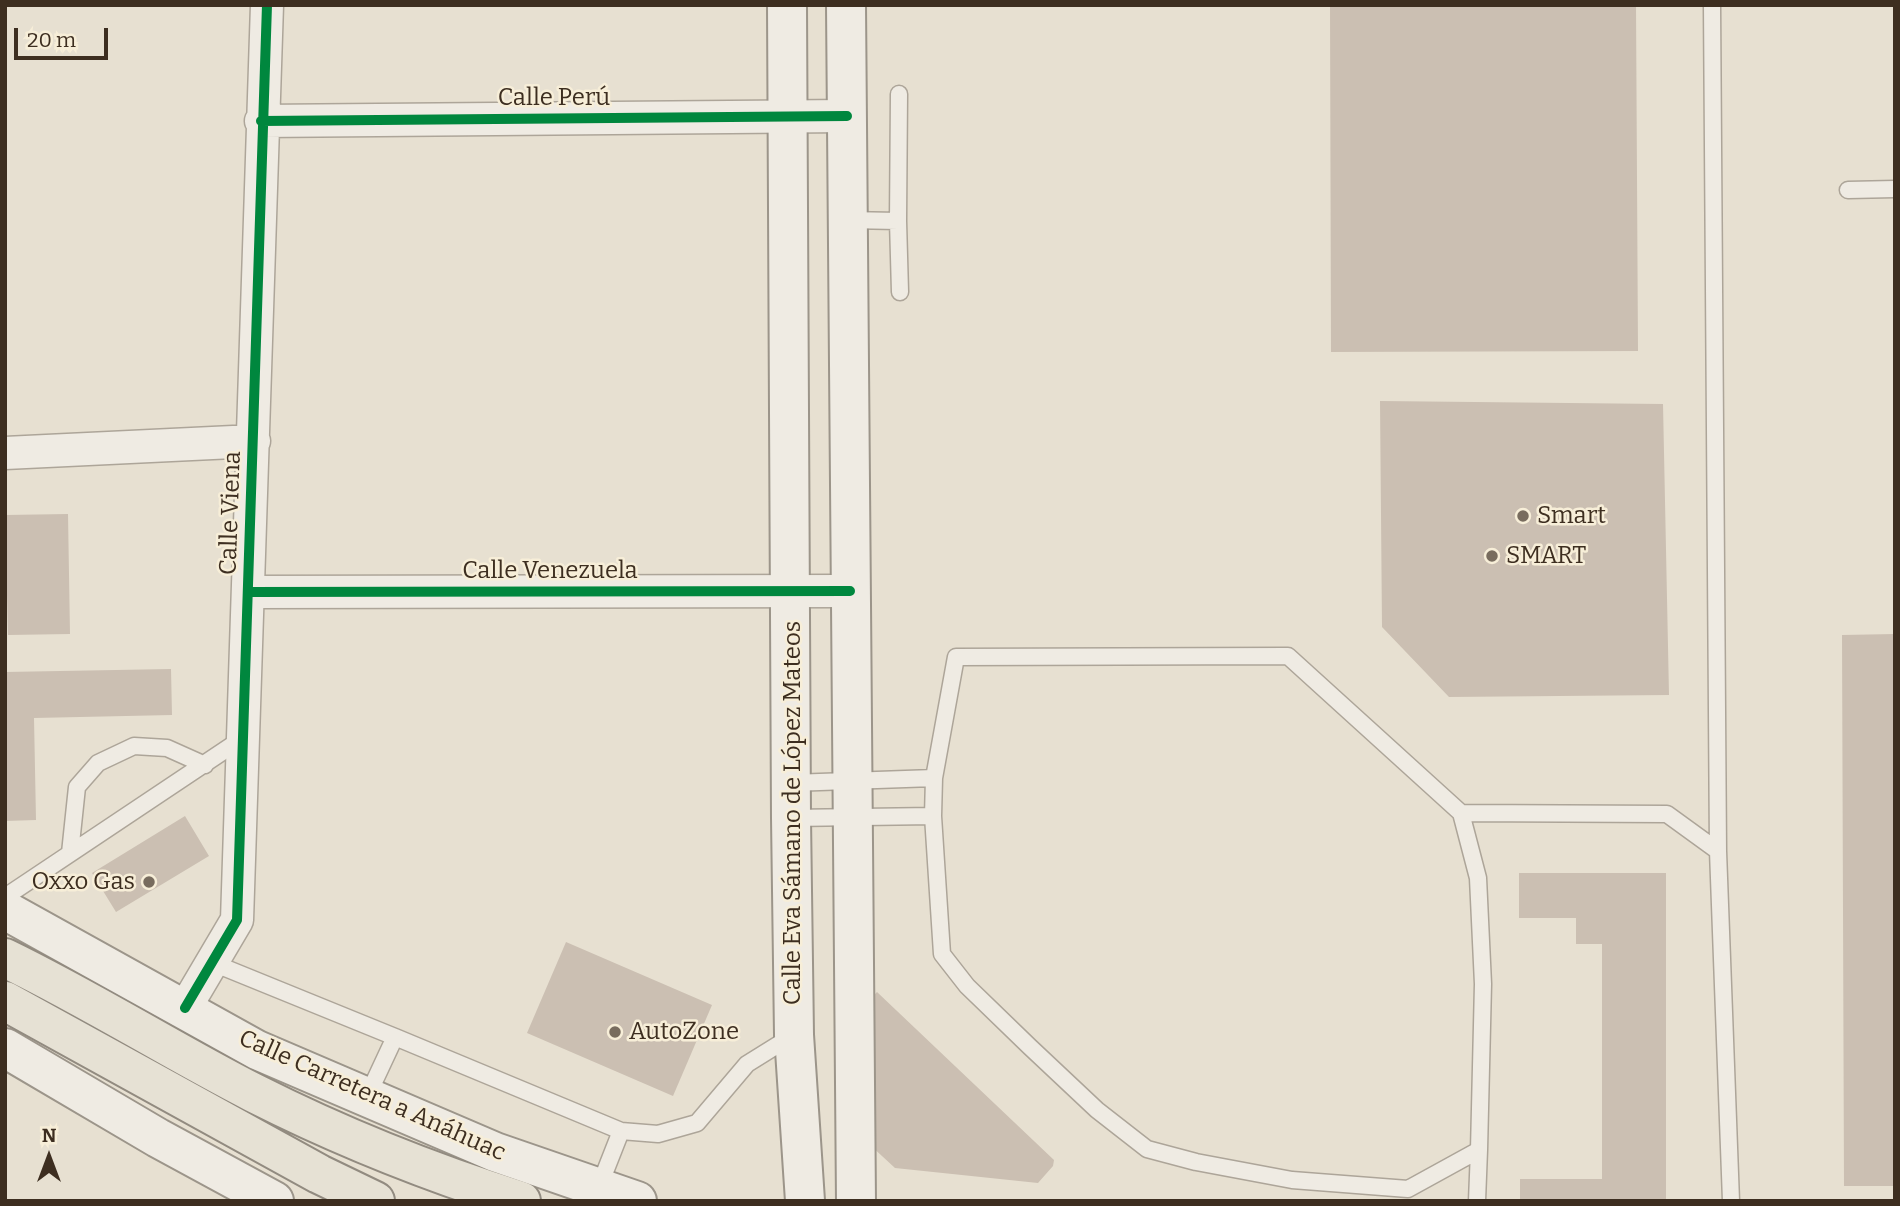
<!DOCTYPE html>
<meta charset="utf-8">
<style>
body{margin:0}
#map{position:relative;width:1900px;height:1206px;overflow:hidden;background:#e7e0d1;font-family:Bitter,serif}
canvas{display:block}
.frame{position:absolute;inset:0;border:7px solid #3d2e20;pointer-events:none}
.north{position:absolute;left:14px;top:1122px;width:70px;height:70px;-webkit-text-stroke:5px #f7eed8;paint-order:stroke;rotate:0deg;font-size:19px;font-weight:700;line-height:28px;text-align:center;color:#3d2e20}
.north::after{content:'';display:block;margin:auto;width:24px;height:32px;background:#3d2e20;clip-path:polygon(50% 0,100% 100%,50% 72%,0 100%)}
.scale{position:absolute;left:14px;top:28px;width:94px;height:32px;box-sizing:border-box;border:4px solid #3d2e20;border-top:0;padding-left:9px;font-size:21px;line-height:24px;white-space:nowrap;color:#3d2e20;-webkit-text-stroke:5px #f7eed8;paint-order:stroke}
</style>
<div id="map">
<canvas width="1900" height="1206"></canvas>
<div class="frame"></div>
<div class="north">N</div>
<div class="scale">20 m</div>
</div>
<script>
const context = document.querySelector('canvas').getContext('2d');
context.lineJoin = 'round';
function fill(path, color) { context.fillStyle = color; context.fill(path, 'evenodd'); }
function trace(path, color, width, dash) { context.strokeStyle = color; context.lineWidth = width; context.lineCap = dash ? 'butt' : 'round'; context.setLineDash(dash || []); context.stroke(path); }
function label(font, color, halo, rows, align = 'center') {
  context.font = font + ' Bitter,serif'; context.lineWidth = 5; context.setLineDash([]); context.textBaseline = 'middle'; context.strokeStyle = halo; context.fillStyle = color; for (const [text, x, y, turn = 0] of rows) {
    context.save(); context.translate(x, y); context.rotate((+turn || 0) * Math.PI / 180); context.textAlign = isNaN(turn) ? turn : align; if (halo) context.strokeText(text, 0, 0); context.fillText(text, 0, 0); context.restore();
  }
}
const building = new Path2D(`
 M1330,5H1636L1638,351L1331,352Z
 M1380,401L1663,404L1669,695L1449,697L1382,627Z
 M68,514L70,634L8,635L5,515Z
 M1895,634V1186H1844L1842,635Z
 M171,669L172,715L34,718L36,820L5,821V672Z
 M185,816L209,856L116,912L92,873Z
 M1519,873H1666V1201H1520V1179H1602V944H1576V918H1519Z
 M566,942L712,1005L673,1096L527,1033Z
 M877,992L1054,1160L1053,1166L1038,1183L895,1168L856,1132L870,999Z`);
const lane = new Path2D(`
 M1712,5L1718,851
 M1848,190L1895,189
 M847,220L898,221L899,94
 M898,221L900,292
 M1288,656L1461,813L1478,878L1483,984L1479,1150L1408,1189L1292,1180L1196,1162L1147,1149L1097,1110L1030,1047L967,986L942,954L933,816L934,778L956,657Z
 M791,783L934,778
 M1461,813L1667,814L1718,851L1731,1201
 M791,818L933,816
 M70,853L77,787L98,763L134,746L167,748L205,765
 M5,897L243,738
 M213,963L395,1037L367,1097
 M395,1037L621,1131L658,1134L697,1123L747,1064L792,1036
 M599,1187L621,1131
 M1477,1201L1479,1150`);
const street = new Path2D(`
 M261,121L847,116
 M5,453L254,441
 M249,592L850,591
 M185,1008L237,920L267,5`);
const secondary = new Path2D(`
 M787,5L791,818L794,1035L805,1201
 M846,5L856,1201
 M5,910L257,1050L495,1152L637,1201
 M5,1048L158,1138L274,1201`);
const primary = new Path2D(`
 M5,958C90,999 170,1050 254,1093C339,1136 429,1172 521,1201
 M5,1001L319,1174L375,1201`);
const cycleway = new Path2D(`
 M261,121L847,116
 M249,592L850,591
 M185,1008L237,920L267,5`);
const markers = [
 [1523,516,7,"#786c5e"],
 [1492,556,7,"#786c5e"],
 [149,882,7,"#786c5e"],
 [615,1032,7,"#786c5e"]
];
const streetNames = [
 ["Calle Perú",554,98],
 ["Calle Viena",231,513,-88],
 ["Calle Venezuela",550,571],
 ["Calle Eva Sámano de López Mateos",793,813,-90],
 ["Calle Carretera a Anáhuac",372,1096,24]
];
const poiNames = [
 ["Smart",1537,516],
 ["SMART",1506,556],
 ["Oxxo Gas",135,882,"right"],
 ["AutoZone",629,1032]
];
fill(building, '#cbbfb2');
trace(lane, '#ada599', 19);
trace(street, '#ada599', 35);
trace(secondary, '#9c958a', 42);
trace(primary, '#928b80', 42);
trace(lane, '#efebe3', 16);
trace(street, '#efebe3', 32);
trace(secondary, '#efebe3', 38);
trace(primary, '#e6e1d4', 38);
trace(cycleway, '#00873e', 10);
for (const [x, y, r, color] of markers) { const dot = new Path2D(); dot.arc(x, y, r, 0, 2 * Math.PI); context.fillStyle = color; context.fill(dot); trace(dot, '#f7eed8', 2.5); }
label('24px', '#3d2e20', '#f7eed8', streetNames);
label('24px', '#3d2e20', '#f7eed8', poiNames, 'left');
</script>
